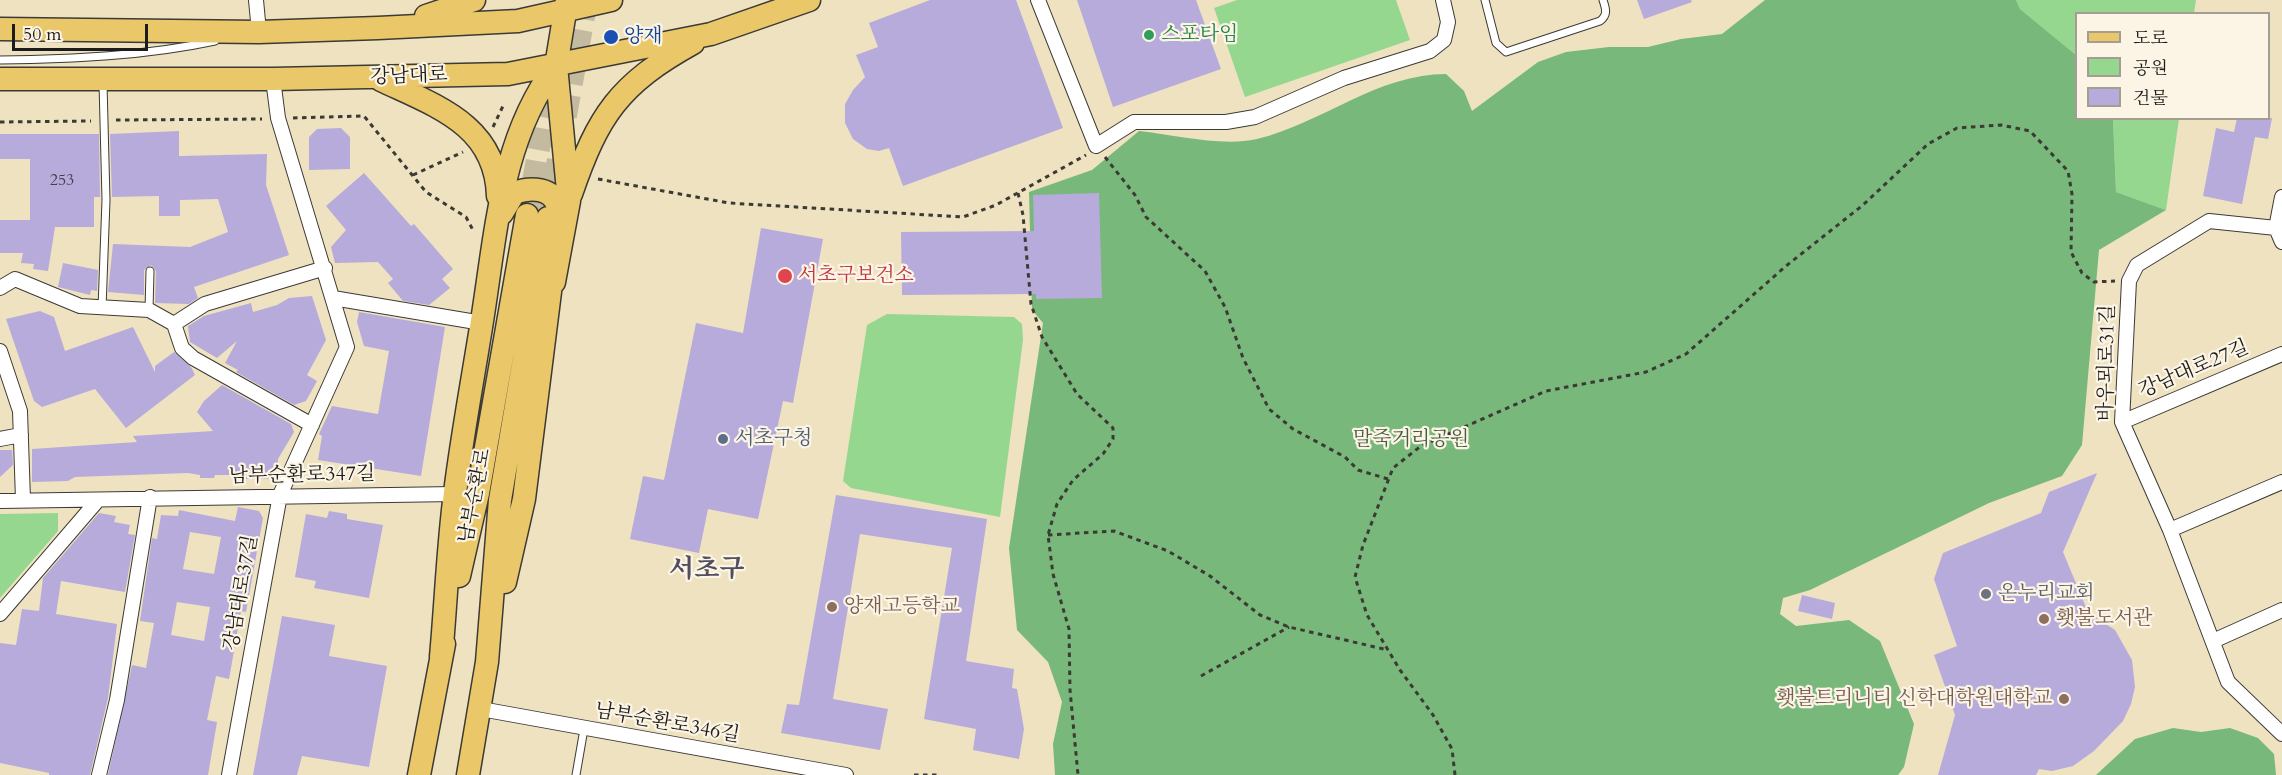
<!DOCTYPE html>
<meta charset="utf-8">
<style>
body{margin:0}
#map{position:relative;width:2282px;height:775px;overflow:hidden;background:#eee2c1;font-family:Cardo,"Noto Serif KR",serif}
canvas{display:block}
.legend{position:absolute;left:2075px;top:12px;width:195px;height:108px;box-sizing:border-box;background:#fcf5e5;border:2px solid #a29e95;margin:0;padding:8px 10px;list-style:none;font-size:18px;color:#1c1c1c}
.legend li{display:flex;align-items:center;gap:12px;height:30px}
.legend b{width:30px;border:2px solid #a29e95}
.scale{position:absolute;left:12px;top:24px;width:136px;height:27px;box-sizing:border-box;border:3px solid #1c1c1c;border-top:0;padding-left:8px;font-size:18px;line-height:21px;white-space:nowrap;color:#1c1c1c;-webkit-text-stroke:4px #fcf5e5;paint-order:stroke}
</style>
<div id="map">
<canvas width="2282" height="775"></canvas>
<ul class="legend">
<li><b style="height:8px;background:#eac769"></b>도로</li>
<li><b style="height:16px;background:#95d78f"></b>공원</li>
<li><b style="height:16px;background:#b7abdb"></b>건물</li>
</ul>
<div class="scale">50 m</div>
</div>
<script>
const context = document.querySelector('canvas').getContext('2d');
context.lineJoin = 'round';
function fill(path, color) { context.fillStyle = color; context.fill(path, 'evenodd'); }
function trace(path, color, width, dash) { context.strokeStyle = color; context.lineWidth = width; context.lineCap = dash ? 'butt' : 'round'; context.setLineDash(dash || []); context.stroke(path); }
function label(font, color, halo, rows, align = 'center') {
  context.font = font + ' Cardo,"Noto Serif KR",serif'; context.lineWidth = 4.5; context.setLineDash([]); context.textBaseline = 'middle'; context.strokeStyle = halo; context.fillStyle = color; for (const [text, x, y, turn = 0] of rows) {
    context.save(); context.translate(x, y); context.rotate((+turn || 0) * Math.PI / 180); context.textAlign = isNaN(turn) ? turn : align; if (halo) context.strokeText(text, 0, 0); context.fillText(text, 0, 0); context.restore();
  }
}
const green = new Path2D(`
 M1237,0H1396L1410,40L1245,97L1214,8Z
 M2016,0H2196L2194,13L2076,14V55L2020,9Z
 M2113,119H2179L2166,210L2116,192Z
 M887,314L1014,317L1022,324L1023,340L1000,517L851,488L843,481L867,325Z
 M58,513V531L0,598V514Z`);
const forest = new Path2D(`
 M1765,0H2016L2020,9L2076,55V118L2113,119L2116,192L2166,210L2099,250L2082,445L2062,476L1989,503L1810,590L1783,598L1780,614L1796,626L1849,620L1880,641L1914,724L1904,767L1898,775H1055L1053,744L1062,702L1048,662L1017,630L1009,548L1043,323L1032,310L1029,192L1092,170L1139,131C1176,135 1222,147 1257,139C1323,123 1377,74 1446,74L1464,91L1472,111L1538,62L1566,52L1609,47H1648L1681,39L1722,34Z
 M2173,728L2201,732L2230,728L2258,738L2274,754L2276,775H2096L2135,739Z`);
const building = new Path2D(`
 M930,0H1016L1063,128L903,186L889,148L879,151L867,149L853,139L845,123V104L853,90L865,77L856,55L878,47L869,23Z
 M1077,0H1196L1221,69L1113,107Z
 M1637,0H1691L1692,2L1644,19Z
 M2237,118H2272L2268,139L2255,137L2242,204L2203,196L2216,128L2234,132Z
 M341,128L350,137V169L309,170V137L317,129Z
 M179,131V156L267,154L266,185L289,255L194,287L198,298L189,304L155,303L156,271L151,265L144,270V295L108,292L113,244L190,247L228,232L218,199L180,200V216H159V196L112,197L110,134Z
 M0,134H99L100,197H94V227H55L48,271L33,269L34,264L21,263L23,253H0V220H30V159H0Z
 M364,173L411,226L414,224L453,269L442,279L450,288L429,305L403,301L388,283L393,279L378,262L335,263L331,247L346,230L326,206Z
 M1099,193L1102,298L1036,299V294L902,295L901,232L1034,231L1033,195Z
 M761,228L823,239L793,403L783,401L758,519L708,509L699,553L630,539L643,476L664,480L696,323L743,333Z
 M63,263L98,270L97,291L91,290L90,295L58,287Z
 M312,296L326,340L307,375L317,381L306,401L294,405L236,372L238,370L225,363L237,341L217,358L190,342L188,326L204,316L251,303L253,312L277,305L289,298Z
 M40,311L54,317L65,351L133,327L155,372V366L174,352L191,367L195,375L126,428L95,389L42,407L34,401L6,319Z
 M359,312L445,327L421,476L318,460L322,436L319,434L332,406L378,414L389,351L364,346L357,322Z
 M222,385L291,424L294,432L278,459V470L268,479H244V475H215L214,478H200V475L188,473L75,477L68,481L32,482V449L137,442L133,436L213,431L197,412L204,401Z
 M0,450H12L13,465L0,477Z
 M2097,473L2063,552L2088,612L2115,630L2132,660L2135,687L2131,704L2123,721L2094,751L2073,766L2052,771L2039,769L2036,775H1938L1955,715L1934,655L1957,646L1934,579L1943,553L2041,513L2049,492Z
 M836,495L987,519L966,661L1014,669L1012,688L1017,689L1024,729L1019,759L973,750L976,729L924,719L952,548L860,534L833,699L888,709L880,750L781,733L787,704L799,705Z
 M238,507L259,511L263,518L246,612L241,611L229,679L216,676L207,720L217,722L208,775H108L132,665L146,668L154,623L140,621L152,538L157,539L161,515L178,516L179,510L235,521ZM190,532L221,537L214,574L183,569ZM177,602L210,607L204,641L171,635Z
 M329,511L347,514V519L383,525L369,598L314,588L316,581L295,577L306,514L327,518Z
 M99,513L116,516L114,522L130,525L128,534L135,535L125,592L61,581L56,614L117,624L108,698L90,775H49V773L0,763V643L16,645L22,609L39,611L43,578Z
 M1802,595L1835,603L1832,619L1798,611Z
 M282,616L335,625L329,656L387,666L369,767L302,756L297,775H253Z`);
const primaryTunnel = new Path2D(`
 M548,214L587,0
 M527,215L553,69`);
const path = new Path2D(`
 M293,118L364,116L426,192L466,217L474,232
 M116,120L262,119
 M0,122L91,121
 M493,127L503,106
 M1105,157L1135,195L1146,217L1205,271L1225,307L1243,358L1269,409L1293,429L1345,457L1358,470L1388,479
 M413,175L463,152
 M598,179L729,203L963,217L996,205L1086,155
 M1018,193L1023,215L1031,304L1042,337L1077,394L1113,428V439L1103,454L1073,480L1057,504L1048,535L1053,574L1069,629L1070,690L1078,775
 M1048,535L1114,531L1168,551L1210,576L1260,615L1289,627L1388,650
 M1201,676L1289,627
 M914,775H937
 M1455,775L1452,749L1433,715L1400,670L1367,615L1355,577L1363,545L1393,468L1421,446L1546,391L1646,372L1686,354L1786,266L1863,205L1928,144L1957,128L2001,125L2030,131L2068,171L2072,194L2071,252L2082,273L2094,282L2115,281`);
const service = new Path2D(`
 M1485,0L1496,43L1506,52L1600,21C1608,15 1606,9 1603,0
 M0,60C72,59 145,56 215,41
 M102,308L106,200L103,83
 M149,310L150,271
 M576,775L584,729`);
const minor = new Path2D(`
 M256,0L259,32
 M1038,0L1096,146L1134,122H1226L1255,117L1344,78L1430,51L1444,40L1448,22L1443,0
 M2282,197L2276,228L2282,242
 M2282,226L2276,228L2209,221L2137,265L2129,281L2122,422L2170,530L2228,682L2282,734
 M0,288L15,279L80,306L149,310L174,324
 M333,298L482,323
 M0,351L20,411L23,500
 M2122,422L2282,354
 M312,425L193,358L182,348L174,324L205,304L325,268
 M0,439L21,435
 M0,501L455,494
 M2170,530L2282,482
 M0,614L98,500
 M2213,641L2282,610
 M481,709L846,775
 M99,775L117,700L150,497
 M229,775L280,495L347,347L278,118L273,79`);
const primary = new Path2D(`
 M426,16L474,0
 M0,29L259,32L378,28L518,21L611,0
 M0,79H273L508,74L711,34L809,0
 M381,80C436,106 496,125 498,196
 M571,194C598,115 619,84 693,43
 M502,213L514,193C530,187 553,187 558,207C560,215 557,227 557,235
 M554,282L569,201L556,66L567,0
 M459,576L478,493L527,215
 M505,582L524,499L553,268
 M441,657C446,602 448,547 455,493C462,436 473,378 482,321C496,234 501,138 556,66
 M419,775L444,644
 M468,775L487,662L500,500L548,218`);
const markers = [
 [1149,35,6,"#2e9e5b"],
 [611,37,8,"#1a4fb4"],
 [785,276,8,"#e0444e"],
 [723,439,6,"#5c6f8a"],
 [1986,594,6,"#6b7280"],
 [832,607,6,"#8d6e63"],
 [2044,619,6,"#8d6e63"],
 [2064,699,6,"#8d6e63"]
];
const numberNames = [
 ["253",62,181]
];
const leisureNames = [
 ["스포타임",1161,35]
];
const transitNames = [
 ["양재",624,37]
];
const streetNames = [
 ["강남대로",409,77,-2],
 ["바우뫼로31길",2108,363,-89],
 ["강남대로27길",2194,370,-23],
 ["남부순환로347길",302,476,-1],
 ["남부순환로",476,496,-79],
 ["강남대로37길",242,593,-80],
 ["남부순환로346길",667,724,10]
];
const healthNames = [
 ["서초구보건소",798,276]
];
const serviceNames = [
 ["서초구청",735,439]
];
const parkNames = [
 ["말죽거리공원",1411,440]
];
const worshipNames = [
 ["온누리교회",1998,594]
];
const educationNames = [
 ["양재고등학교",844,607],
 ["횃불도서관",2056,619],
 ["횃불트리니티 신학대학원대학교",2052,699,"right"]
];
const districtNames = [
 ["서초구",707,571]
];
fill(green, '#95d78f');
fill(forest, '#78b87a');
fill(building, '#b7abdb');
trace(primaryTunnel, '#c4baa0', 22, [22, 11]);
trace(service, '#3c3a35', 9);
trace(minor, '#3c3a35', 16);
trace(primary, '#3c3a35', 25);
trace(path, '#3c3a35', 3, [4.5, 4.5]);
trace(service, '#fff', 7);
trace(minor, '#fff', 14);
trace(primary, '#eac769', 22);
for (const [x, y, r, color] of markers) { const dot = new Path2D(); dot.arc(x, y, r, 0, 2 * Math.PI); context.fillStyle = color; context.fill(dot); trace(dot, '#fcf5e5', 2); }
label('16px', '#43404c', null, numberNames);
label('20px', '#27864d', '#fcf5e5', leisureNames, 'left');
label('20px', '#164399', '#fcf5e5', transitNames, 'left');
label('20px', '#1c1c1c', '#fcf5e5', streetNames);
label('20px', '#be3a42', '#fcf5e5', healthNames, 'left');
label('20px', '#4e5e75', '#fcf5e5', serviceNames, 'left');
label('20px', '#465d44', '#fcf5e5', parkNames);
label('20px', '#5b616d', '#fcf5e5', worshipNames, 'left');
label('20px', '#785e54', '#fcf5e5', educationNames, 'left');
label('bold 26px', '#524e5f', '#fcf5e5', districtNames);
</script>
